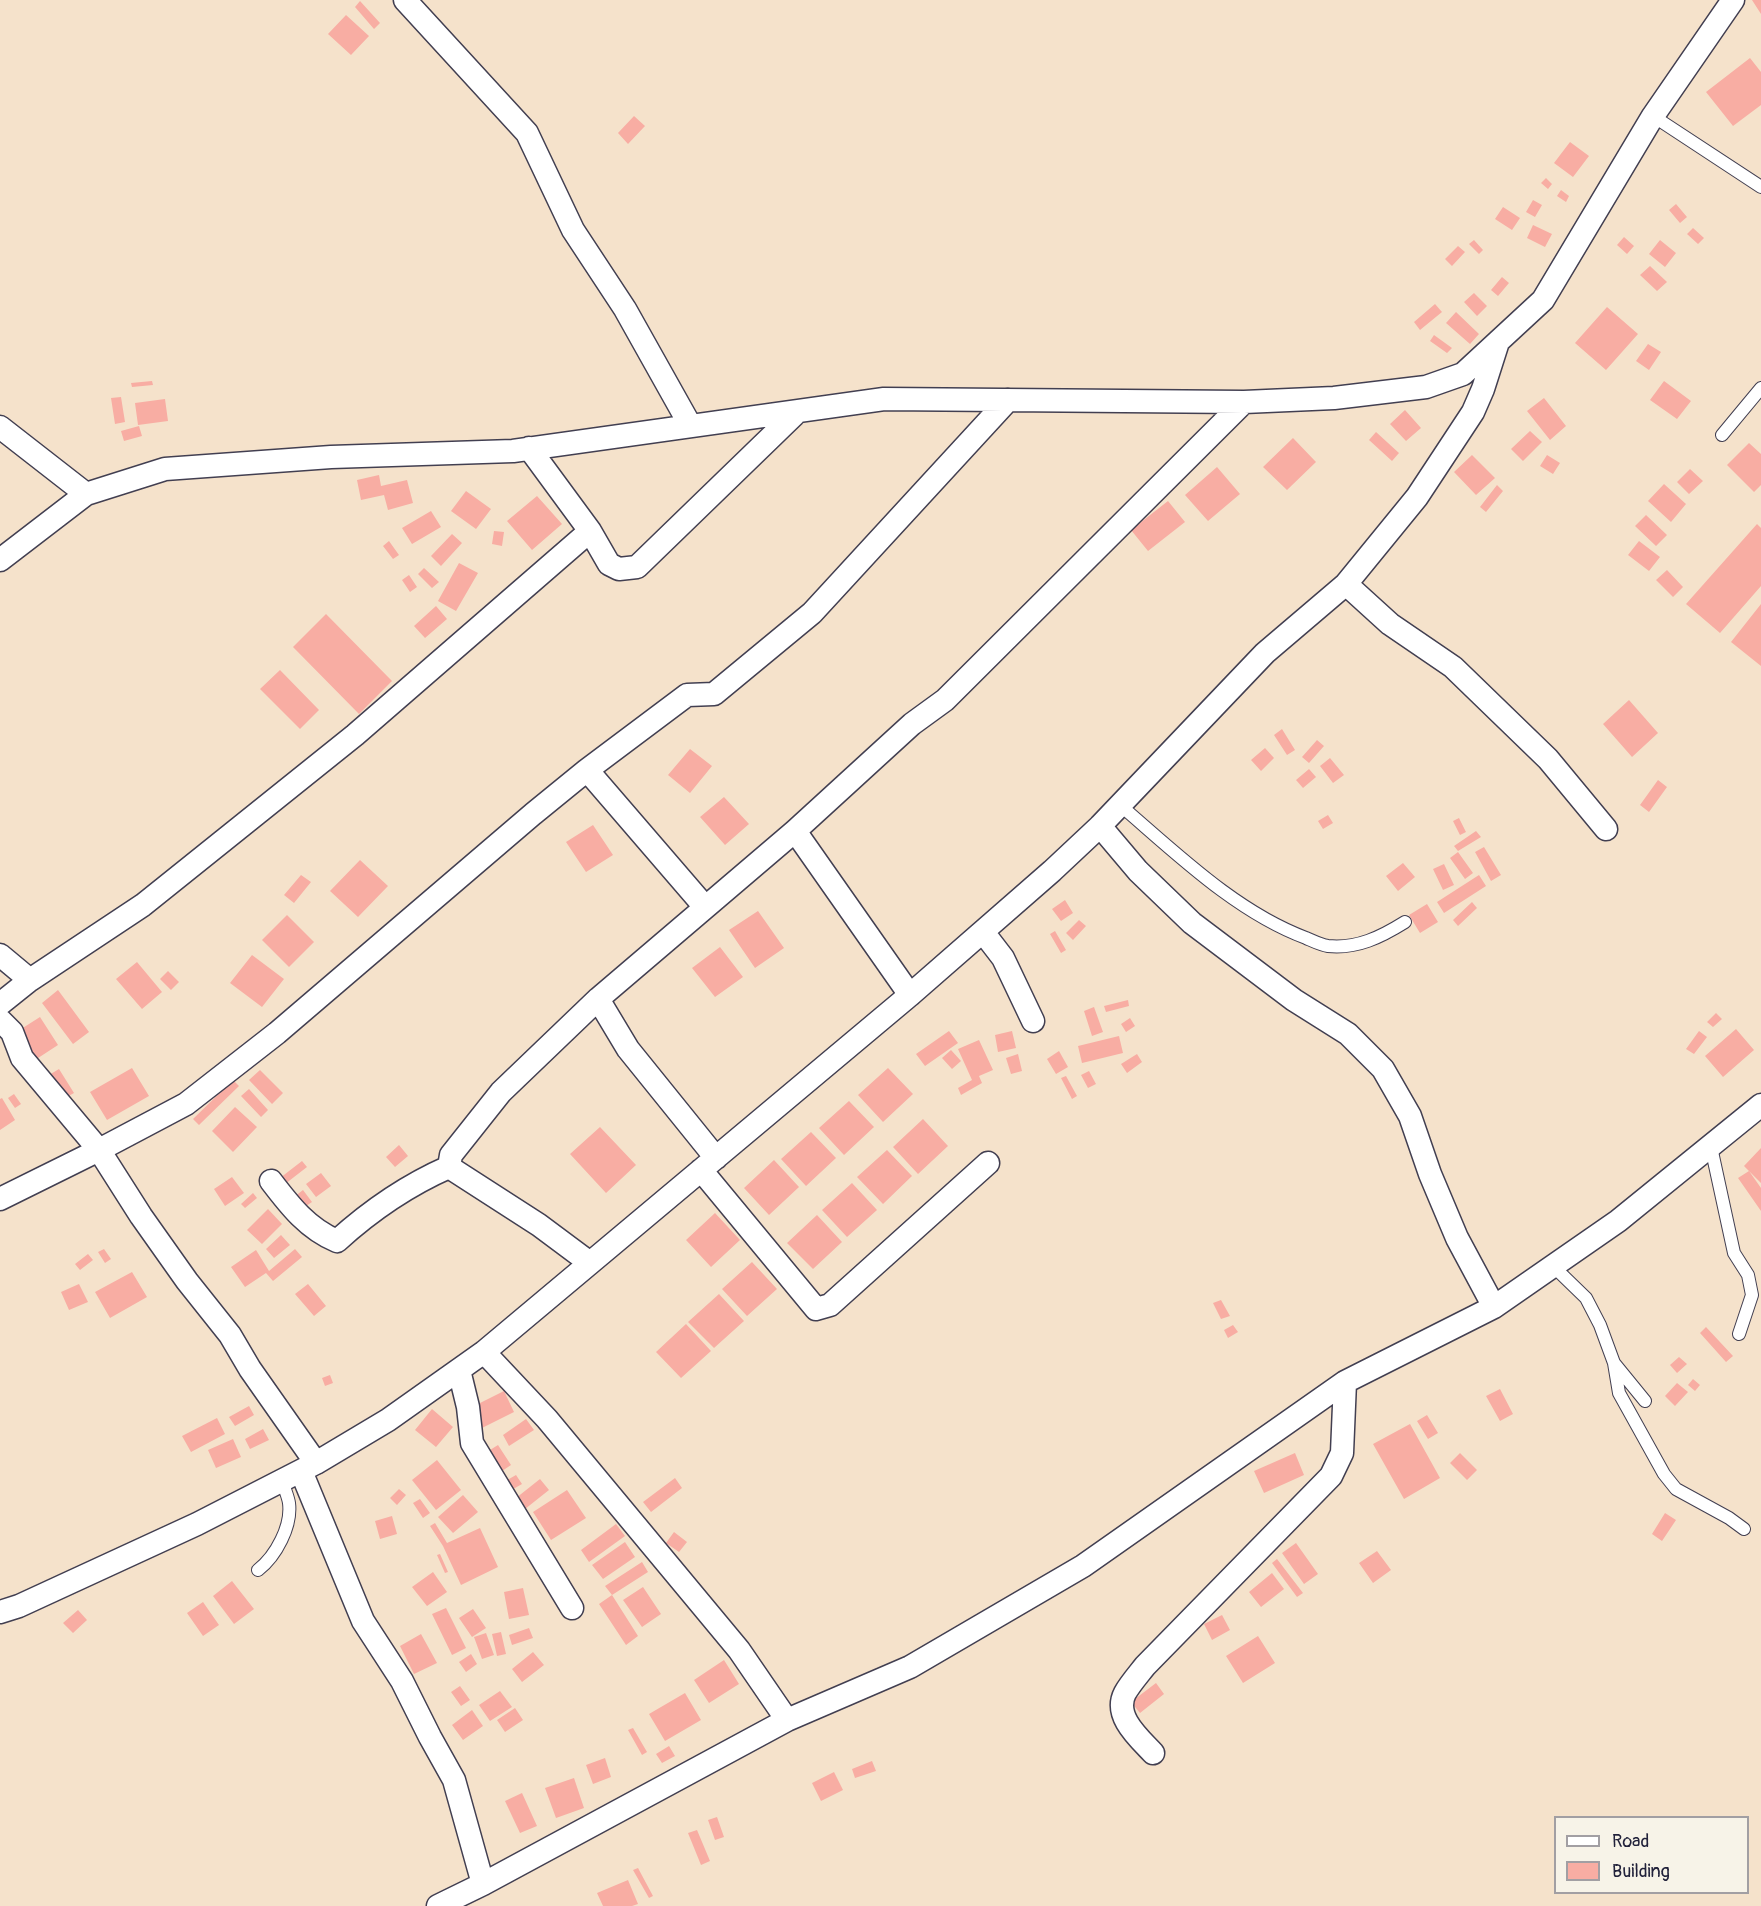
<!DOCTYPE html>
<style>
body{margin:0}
#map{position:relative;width:1761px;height:1906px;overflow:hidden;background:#f5e2cb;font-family:Pangolin,sans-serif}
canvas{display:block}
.legend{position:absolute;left:1554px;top:1816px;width:195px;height:78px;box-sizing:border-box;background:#f7f3e8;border:2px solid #a29fa3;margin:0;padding:8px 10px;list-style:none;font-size:18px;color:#22223b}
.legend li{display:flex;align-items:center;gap:12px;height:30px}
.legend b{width:30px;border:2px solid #a29fa3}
</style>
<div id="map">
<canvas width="1761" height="1906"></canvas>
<ul class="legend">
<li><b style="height:8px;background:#fff"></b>Road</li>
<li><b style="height:16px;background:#f8ada3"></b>Building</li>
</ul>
</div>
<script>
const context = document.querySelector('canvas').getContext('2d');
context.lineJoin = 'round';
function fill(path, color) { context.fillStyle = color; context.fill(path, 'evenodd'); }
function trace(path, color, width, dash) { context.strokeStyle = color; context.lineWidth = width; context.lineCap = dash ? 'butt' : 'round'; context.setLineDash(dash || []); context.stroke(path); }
const building = new Path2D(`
 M1752,0H1761V14Z
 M360,1L380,23L374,29L355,7Z
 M346,15L369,36L351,55L328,34Z
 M1750,58L1761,72V105L1733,126L1706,92Z
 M634,116L645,126L628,144L618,133Z
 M1570,142L1589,156L1573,177L1554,163Z
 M1546,178L1552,184L1548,189L1541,183Z
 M1561,190L1569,196L1566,202L1557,196Z
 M1533,200L1542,205L1535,217L1526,212Z
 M1676,204L1687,217L1680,223L1669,210Z
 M1503,207L1520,218L1512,230L1495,219Z
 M1533,225L1552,234L1545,247L1527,238Z
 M1693,228L1704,238L1698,244L1687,234Z
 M1624,237L1634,246L1627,254L1617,245Z
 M1474,240L1483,250L1479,254L1469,244Z
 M1660,240L1676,253L1665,267L1649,254Z
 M1458,246L1465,252L1452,266L1445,259Z
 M1650,266L1667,282L1657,291L1640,275Z
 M1502,277L1509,283L1498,296L1491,290Z
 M1474,293L1487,306L1477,316L1464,302Z
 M1435,304L1442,312L1420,330L1414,322Z
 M1607,307L1638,334L1606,370L1575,343Z
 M1456,312L1479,334L1470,344L1446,323Z
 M1434,335L1452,348L1447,353L1430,341Z
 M1648,344L1661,352L1649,370L1636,361Z
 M152,381L153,385L132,387L131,383Z
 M1664,381L1691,401L1677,419L1650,400Z
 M121,397L125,422L115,424L111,398Z
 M1544,398L1566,426L1550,440L1527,411Z
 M165,399L168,421L138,425L135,403Z
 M1405,410L1421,428L1406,441L1390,424Z
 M139,426L142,436L124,441L121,431Z
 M1530,431L1542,442L1523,461L1511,449Z
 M1376,432L1399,453L1392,461L1369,440Z
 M1293,438L1316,462L1287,490L1263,467Z
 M1749,443L1761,454V485L1754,492L1727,465Z
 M1472,455L1495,478L1476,495L1454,472Z
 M1547,455L1560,463L1553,474L1540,466Z
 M1217,467L1240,494L1208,521L1185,495Z
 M1690,469L1703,481L1689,494L1677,482Z
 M379,475L381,486L407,480L413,503L388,510L384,495L361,500L357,480Z
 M1664,484L1686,504L1671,522L1648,501Z
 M1497,485L1503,491L1486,512L1480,507Z
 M466,491L491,509L476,529L451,511Z
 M537,496L562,524L532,550L507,521Z
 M1168,501L1185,522L1148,551L1131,530Z
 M431,511L441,527L412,544L402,528Z
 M1646,515L1667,535L1656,546L1635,526Z
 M1757,524L1761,528V586L1720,633L1686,604Z
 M494,531L504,532L502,546L492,544Z
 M452,534L462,543L441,566L431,556Z
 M389,541L399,555L393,559L383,546Z
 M1639,541L1660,557L1649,571L1628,555Z
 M459,563L478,573L456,611L438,601Z
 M424,568L439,582L432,588L418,574Z
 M1667,570L1683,587L1673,597L1656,580Z
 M409,575L417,587L410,592L402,580Z
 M1761,604V666L1731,642Z
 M436,606L447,619L425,638L414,626Z
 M326,614L392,681L359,714L293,647Z
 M280,670L319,710L300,729L260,689Z
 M1629,700L1658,733L1632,757L1603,724Z
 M1282,729L1295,750L1287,755L1274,735Z
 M1317,740L1324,746L1309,763L1302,757Z
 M1265,748L1274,758L1261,771L1251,760Z
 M690,749L712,766L690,793L668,775Z
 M1330,758L1344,775L1333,783L1320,766Z
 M1309,769L1316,777L1303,788L1296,780Z
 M1658,780L1667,787L1649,812L1640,805Z
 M724,797L749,824L725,845L700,817Z
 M1328,815L1333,823L1323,829L1318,821Z
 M1459,818L1466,832L1460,835L1453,821Z
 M593,825L613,855L586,872L566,842Z
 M1476,831L1481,837L1458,851L1454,846Z
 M1484,847L1501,875L1491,881L1475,852Z
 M1458,852L1473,873L1465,879L1450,858Z
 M360,860L388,886L358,917L330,891Z
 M1403,863L1415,877L1398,891L1386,876Z
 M1444,864L1454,885L1443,890L1433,869Z
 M301,875L311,882L294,903L284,895Z
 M1479,875L1486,886L1444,913L1437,902Z
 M1065,900L1073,913L1061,921L1052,909Z
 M1472,902L1477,908L1458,926L1453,920Z
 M1427,904L1438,922L1420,933L1409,915Z
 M758,911L784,948L755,968L729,930Z
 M287,915L314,942L289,967L262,940Z
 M1079,920L1086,926L1073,940L1066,933Z
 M1055,931L1066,950L1061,953L1050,934Z
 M720,947L743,977L715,997L692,968Z
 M252,955L284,979L262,1007L230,983Z
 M137,962L162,992L142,1009L116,979Z
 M168,971L179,982L171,990L160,979Z
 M58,990L89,1032L73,1044L42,1003Z
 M1128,1000L1129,1006L1106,1012L1104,1006Z
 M1094,1007L1103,1032L1092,1036L1084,1011Z
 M1716,1013L1722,1019L1713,1027L1707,1022Z
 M40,1017L58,1045L35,1060L18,1031Z
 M1130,1018L1135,1026L1126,1032L1121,1024Z
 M1736,1029L1754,1050L1723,1077L1705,1056Z
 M949,1031L958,1043L925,1066L916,1054Z
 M1012,1031L1016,1048L998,1052L995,1035Z
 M1699,1031L1707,1037L1694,1054L1686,1049Z
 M1119,1036L1123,1053L1082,1063L1078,1046Z
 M979,1040L993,1070L979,1076L982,1083L961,1095L958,1088L972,1080L958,1049Z
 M951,1050L961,1061L952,1069L942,1058Z
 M1059,1051L1068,1067L1056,1074L1047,1059Z
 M1018,1054L1022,1071L1011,1074L1006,1058Z
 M1137,1054L1142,1062L1127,1073L1121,1064Z
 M132,1068L149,1096L107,1120L90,1092Z
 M888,1068L913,1094L883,1122L858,1095Z
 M59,1069L74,1093L63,1099L49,1075Z
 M260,1070L283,1093L272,1104L249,1080Z
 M1089,1071L1096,1084L1088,1088L1081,1075Z
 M1066,1076L1077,1096L1072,1099L1061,1078Z
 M233,1080L239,1086L199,1125L193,1119Z
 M249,1089L268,1110L261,1117L241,1096Z
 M14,1094L21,1104L15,1108L8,1098Z
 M2,1098L15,1120L0,1130V1099Z
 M849,1101L874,1127L844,1155L819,1128Z
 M235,1107L257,1127L233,1152L212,1131Z
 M923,1119L948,1146L918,1174L893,1147Z
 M600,1127L636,1165L606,1193L570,1154Z
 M811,1132L836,1158L806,1186L781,1159Z
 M399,1145L408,1156L395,1167L386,1157Z
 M1761,1148V1183L1749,1171L1761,1188V1211L1738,1178L1749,1171L1744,1166Z
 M887,1150L912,1176L883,1204L857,1177Z
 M774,1160L799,1187L769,1215L744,1188Z
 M302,1161L307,1167L285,1184L280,1178Z
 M321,1173L331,1186L316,1197L306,1184Z
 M232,1177L244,1193L225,1206L214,1189Z
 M852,1183L877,1210L847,1237L822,1210Z
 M303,1190L312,1202L303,1208L294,1197Z
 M253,1193L257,1198L245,1208L241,1204Z
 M268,1209L282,1224L262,1244L247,1230Z
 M715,1213L740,1240L711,1267L686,1240Z
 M817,1215L842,1242L813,1269L787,1243Z
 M281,1235L290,1245L274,1258L266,1249Z
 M104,1249L111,1259L105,1263L98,1252Z
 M295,1249L302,1257L273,1281L266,1273L245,1287L231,1267L256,1250L269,1271Z
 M88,1254L93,1260L80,1270L75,1264Z
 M752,1262L777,1289L747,1316L722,1289Z
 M132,1272L147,1297L110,1318L95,1292Z
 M79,1284L88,1302L69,1310L61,1292Z
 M308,1284L326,1306L314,1316L295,1294Z
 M719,1294L744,1321L714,1348L688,1322Z
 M1221,1300L1230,1316L1221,1319L1213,1303Z
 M686,1324L711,1351L681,1378L656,1352Z
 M1233,1325L1238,1332L1228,1338L1224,1330Z
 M1706,1327L1733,1356L1726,1362L1700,1333Z
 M1679,1357L1687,1364L1677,1373L1670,1365Z
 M330,1375L333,1383L325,1386L322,1378Z
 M1693,1379L1700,1385L1695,1391L1688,1385Z
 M1677,1383L1688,1392L1675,1406L1665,1396Z
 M1500,1389L1513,1414L1500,1421L1486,1396Z
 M504,1391L514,1412L480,1429L470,1408Z
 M249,1406L254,1415L235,1426L229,1417Z
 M432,1409L453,1427L436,1447L415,1430Z
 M1427,1415L1438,1433L1428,1439L1417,1421Z
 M217,1418L225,1434L191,1452L182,1436Z
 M526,1419L534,1430L509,1446L503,1435Z
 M1410,1424L1440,1478L1404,1499L1373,1444Z
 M263,1429L269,1440L250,1449L245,1439Z
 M233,1439L241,1457L216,1468L208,1450Z
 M498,1445L511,1465L496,1475L482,1455Z
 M1295,1453L1304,1475L1264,1493L1254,1471Z
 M1460,1453L1477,1470L1467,1480L1450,1463Z
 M437,1460L461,1490L436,1510L412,1480Z
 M516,1475L522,1484L508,1492L502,1483Z
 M675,1478L682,1488L651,1512L643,1502Z
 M540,1479L549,1490L520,1513L511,1502Z
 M399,1489L406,1495L397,1505L390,1498Z
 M567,1490L586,1518L551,1540L533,1512Z
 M463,1495L478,1512L453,1533L438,1517Z
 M420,1499L430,1513L423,1518L413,1503Z
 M1665,1513L1676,1520L1662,1541L1652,1534Z
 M392,1516L397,1534L380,1539L375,1521Z
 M435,1523L447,1543L480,1528L498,1567L461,1585L443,1546L430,1526Z
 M616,1524L625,1536L589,1562L581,1550Z
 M674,1532L687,1542L679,1552L666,1543Z
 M625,1542L635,1557L603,1579L592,1565Z
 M1296,1543L1318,1574L1304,1584L1282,1553Z
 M1377,1551L1391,1570L1373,1583L1359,1563Z
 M440,1554L448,1572L445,1573L437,1555Z
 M1277,1559L1303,1593L1297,1597L1272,1563Z
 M642,1562L648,1572L612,1595L605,1586Z
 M433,1572L447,1592L427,1606L412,1587Z
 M1272,1573L1284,1589L1261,1607L1249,1592Z
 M232,1581L254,1609L234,1624L213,1596Z
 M643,1587L661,1614L642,1627L623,1600Z
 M523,1588L529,1615L509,1619L504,1592Z
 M612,1595L638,1636L626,1645L599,1604Z
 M203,1602L219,1625L203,1636L187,1613Z
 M446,1608L466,1648L452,1655L432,1614Z
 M473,1609L486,1628L472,1637L459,1618Z
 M78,1610L87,1620L73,1633L63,1623Z
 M1222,1615L1230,1630L1212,1640L1204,1624Z
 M529,1628L533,1638L512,1645L509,1635Z
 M501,1632L506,1654L497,1656L492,1634Z
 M486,1633L494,1655L482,1659L474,1637Z
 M421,1634L437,1663L414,1674L400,1646Z
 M1258,1636L1275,1663L1243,1683L1226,1656Z
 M533,1652L544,1665L522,1682L512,1669Z
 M471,1654L477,1664L466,1672L459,1662Z
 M724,1660L739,1684L709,1703L694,1680Z
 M1156,1683L1164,1694L1140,1713L1131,1702Z
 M460,1686L470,1700L461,1706L451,1692Z
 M500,1691L512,1707L490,1721L479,1705Z
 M685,1693L701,1720L665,1741L649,1714Z
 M515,1708L523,1720L505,1732L497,1720Z
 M472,1710L483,1726L463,1740L452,1725Z
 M633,1728L647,1752L642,1755L628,1730Z
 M669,1746L675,1756L662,1763L656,1754Z
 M605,1758L611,1777L593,1784L586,1765Z
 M872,1761L876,1771L855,1778L852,1769Z
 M834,1772L843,1790L821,1801L812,1783Z
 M574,1778L584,1808L556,1818L545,1788Z
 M522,1793L537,1826L520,1833L505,1801Z
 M717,1817L724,1837L715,1840L708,1820Z
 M697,1830L710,1861L701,1865L688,1833Z
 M638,1868L653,1896L649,1898L633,1870Z
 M628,1880L638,1904L632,1906H603L597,1893Z`);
const service = new Path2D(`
 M1653,116L1761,187
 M1722,435L1761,388
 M1120,805C1176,853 1236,912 1306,938C1313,941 1321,945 1328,946C1357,949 1381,937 1405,922
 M1711,1147L1734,1253L1748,1275L1752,1295L1739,1334
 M1553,1266L1586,1298L1600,1325L1614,1363L1645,1401
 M1614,1363L1619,1393L1664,1474L1676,1489L1729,1518L1744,1529
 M258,1570C276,1556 292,1526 289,1503C288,1496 284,1488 282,1480`);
const minor = new Path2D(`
 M405,0L527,133L573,230L625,309L690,425
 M0,427L86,494
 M529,448L590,531L609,564L619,569L637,567L798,411
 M0,560L86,494L165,469L331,457L513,451L884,399L1244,402L1334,398L1426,387L1463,374L1543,300L1653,116L1733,0
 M1346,584L1390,624L1453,667L1548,759L1606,829
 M587,770L705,907
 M1100,826L1138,871L1192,923L1294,1000L1348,1034L1383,1069L1410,1116L1430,1174L1457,1238L1494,1307
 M795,831L910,995
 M983,932L1003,958L1033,1021
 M0,955L30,980
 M598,999L628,1049L716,1158
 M0,1004L30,980L143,905L355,735L590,531
 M0,1020L12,1032L22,1058L99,1150L141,1216L187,1281L230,1335L250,1369L316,1463
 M701,1170L816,1309L830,1305L988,1163
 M271,1181C290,1206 308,1229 337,1241C370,1211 408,1185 449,1167
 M0,1199L99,1150L186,1104L277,1033L533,814L587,770L687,695L714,694L812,613L1008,400
 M590,1263L539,1225L449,1167L451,1155L501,1092L598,999L795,831L912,724L945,700L1244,402
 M484,1352L547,1419L739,1650L787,1720
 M459,1370L468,1407L472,1443L572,1608
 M301,1471L363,1621L402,1681L430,1737L454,1780L483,1884
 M0,1612L19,1606L197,1524L316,1463L388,1420L484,1352L910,995L1052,871L1100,826L1265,653L1346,584L1417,497L1473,412L1483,389L1498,342
 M1153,1753C1139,1738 1113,1716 1125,1693C1130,1684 1138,1675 1145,1666L1331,1476L1342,1453L1345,1382
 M438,1906L483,1884L787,1720L910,1667L1083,1566L1345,1382L1494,1307L1618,1221L1761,1105`);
fill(building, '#f8ada3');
trace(service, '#423f51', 14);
trace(minor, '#423f51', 25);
trace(service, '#fff', 12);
trace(minor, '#fff', 22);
</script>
